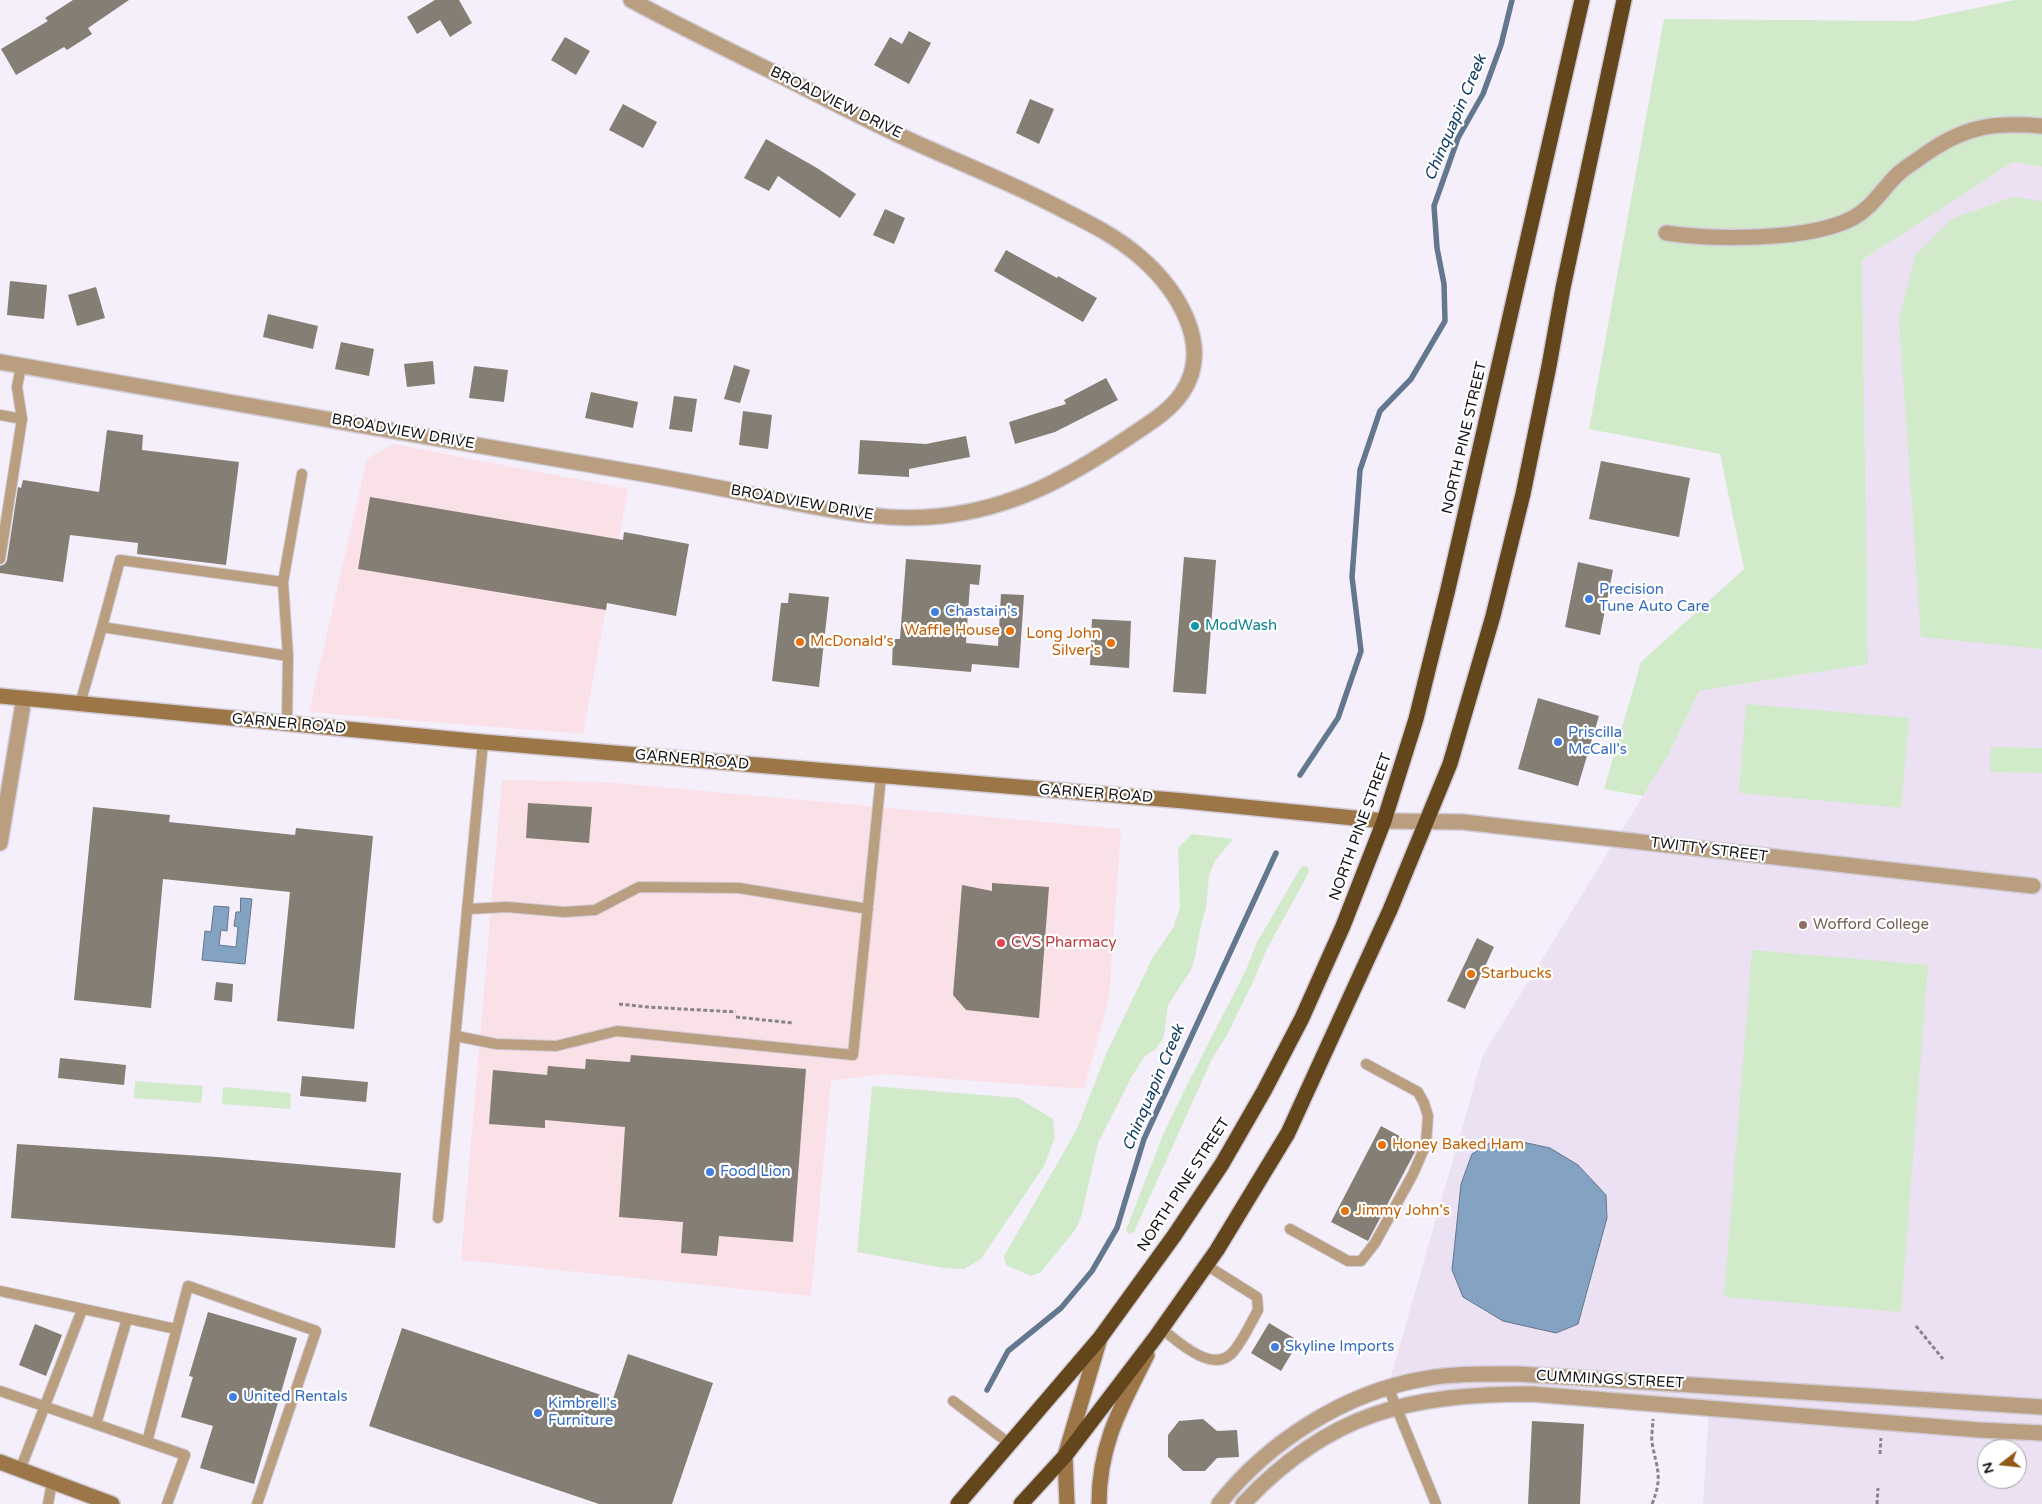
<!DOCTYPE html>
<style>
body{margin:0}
#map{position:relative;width:2042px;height:1504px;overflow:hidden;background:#f5effb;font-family:"Varela Round",sans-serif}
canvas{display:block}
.north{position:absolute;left:1977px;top:1439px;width:50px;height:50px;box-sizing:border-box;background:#fff;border:1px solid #a1a1a2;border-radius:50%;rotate:254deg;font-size:14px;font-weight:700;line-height:20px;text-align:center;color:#151317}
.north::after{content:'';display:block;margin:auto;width:18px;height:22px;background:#935916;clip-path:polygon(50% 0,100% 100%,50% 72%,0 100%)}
</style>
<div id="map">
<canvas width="2042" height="1504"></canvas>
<div class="north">N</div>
</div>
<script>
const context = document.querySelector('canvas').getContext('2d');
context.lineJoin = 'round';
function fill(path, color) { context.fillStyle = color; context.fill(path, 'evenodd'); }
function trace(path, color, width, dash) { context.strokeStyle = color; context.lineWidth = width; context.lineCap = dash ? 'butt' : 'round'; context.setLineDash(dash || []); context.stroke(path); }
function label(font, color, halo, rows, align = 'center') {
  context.font = font + ' "Varela Round",sans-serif'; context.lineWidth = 4.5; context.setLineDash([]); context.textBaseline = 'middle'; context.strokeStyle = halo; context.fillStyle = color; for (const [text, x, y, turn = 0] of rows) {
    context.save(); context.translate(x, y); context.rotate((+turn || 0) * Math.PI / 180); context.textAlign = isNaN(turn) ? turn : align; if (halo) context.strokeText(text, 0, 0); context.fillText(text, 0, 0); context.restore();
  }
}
const commercial = new Path2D(`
 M393,444L628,489L583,734L309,712L367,459Z
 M502,780L605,782L1121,829L1109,998L1084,1089L882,1074L831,1081L811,1296L461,1260Z`);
const built = new Path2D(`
 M2013,162L2042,167V1504H1703L1709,1408L1388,1387L1483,1055L1670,752L1699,691L1868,664L1862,260ZM1987,1449H2017V1479H1987Z`);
const green = new Path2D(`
 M2015,0H2042V167L2013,162L1862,260L1868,664L1699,691L1670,752L1643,796L1604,789L1641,662L1744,569L1720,454L1589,429L1664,19L1913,21Z
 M2014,197L2042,201V649L1921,637L1899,320L1915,256L1953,218Z
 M1746,704L1909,718L1901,808L1739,793Z
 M1991,747L2042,748V773L1990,772Z
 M1192,834L1233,839L1215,861L1209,875L1206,908L1200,929L1195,957L1191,970L1168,1005L1164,1036L1157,1048L1145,1056L1132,1076L1098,1143L1081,1217L1075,1230L1041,1272L1031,1276L1006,1265L1004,1256L1076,1131L1107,1052L1153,957L1173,928L1180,908L1178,848Z
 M1304,866L1308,867L1309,872L1267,949L1252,984L1227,1035L1212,1059L1134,1232L1130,1234L1127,1233L1126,1230L1163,1135L1187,1085L1246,970L1256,944L1301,867Z
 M1752,950L1928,965L1901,1312L1724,1297Z
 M135,1081L203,1086L201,1103L134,1098Z
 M872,1086L1018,1098L1053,1119L1055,1137L1044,1166L981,1259L964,1269L943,1268L857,1252Z
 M223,1087L291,1093L290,1109L222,1104Z`);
const water = new Path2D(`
 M241,898L252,899L245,964L202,960L205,931L211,932L214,906L229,907L227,931L221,930L219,945L236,947L238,927L234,926L236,912H240Z
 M1518,1141L1550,1148L1578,1165L1606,1195L1607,1218L1578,1324L1556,1333L1503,1321L1463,1297L1452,1270L1461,1184L1472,1154L1490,1143Z`);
const stream = new Path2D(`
 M1300,775L1338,718L1361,651L1352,577L1360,470L1380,411L1411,379L1445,321L1444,284L1437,248L1434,206L1458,138L1483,94L1501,45L1512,0
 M987,1390L1008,1351L1061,1308L1092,1271L1117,1228L1144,1139L1276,853`);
const building = new Path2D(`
 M73,0H129L88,28L92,34L67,50L64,47L16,75L1,49L48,21L45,18Z
 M435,0H459L472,23L450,37L440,20L417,34L407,17Z
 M909,31L931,43L909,84L874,65L890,37L902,44Z
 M565,37L590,51L576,75L551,60Z
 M1030,99L1054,109L1039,144L1016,133Z
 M623,104L657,122L643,148L609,130Z
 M766,139L817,168L856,194L840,218L778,176L769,191L744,178Z
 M885,209L905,218L894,244L873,235Z
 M1006,250L1057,278L1058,276L1097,298L1083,322L994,271Z
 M10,281L47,285L44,319L7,315Z
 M96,287L105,318L77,326L68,295Z
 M268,314L318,326L313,349L263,337Z
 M341,342L374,349L369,376L335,369Z
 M433,361L435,384L407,387L404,364Z
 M734,365L750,370L740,403L724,399Z
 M474,366L508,370L504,402L469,398Z
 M1106,378L1118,400L1055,432L1015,444L1009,422L1066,404L1064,400Z
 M591,392L638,402L633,428L585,418Z
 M674,396L697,399L692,432L669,429Z
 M743,411L772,415L768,449L739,445Z
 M107,430L143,435L142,450L239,462L226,565L137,554L138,543L70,535L63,582L0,573V566L5,564L7,560L18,487L21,488L23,480L99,492Z
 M966,436L970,457L909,469V477L858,474L860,440L926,444Z
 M1601,461L1690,478L1679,537L1589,519Z
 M370,497L623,540L624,532L689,544L676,616L607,603L606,610L358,569Z
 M1184,557L1216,560L1206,694L1173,692Z
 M906,559L981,565L979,585L970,584L966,643L998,646L1001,594L1024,595L1019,668L972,664L971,672L892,665L893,639H900Z
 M1578,562L1613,570L1600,635L1565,627Z
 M789,593L829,597L819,687L772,681L781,603H788Z
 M1092,619L1131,621L1129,668L1090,665Z
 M1538,698L1599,716L1578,786L1518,769Z
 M528,803L592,807L589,843L526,838Z
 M93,807L170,815L169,822L295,835L296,828L373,836L354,1029L277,1021L290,892L163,879L151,1008L74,1000Z
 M992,883L1049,887L1039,1018L966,1010L953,995L962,885L992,891Z
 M1477,938L1494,947L1465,1009L1447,1001Z
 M216,982L233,984L232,1002L214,1000Z
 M631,1055L806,1069L793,1242L719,1236L717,1256L681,1253L683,1222L619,1217L625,1127L545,1120V1128L489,1124L493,1070L547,1075L548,1066L585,1069L586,1059L630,1062Z
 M60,1058L126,1065L124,1085L58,1078Z
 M302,1076L368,1082L366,1102L300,1096Z
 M1381,1126L1418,1146L1368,1241L1331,1222Z
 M17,1144L217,1157L401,1173L395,1248L11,1218Z
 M208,1312L297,1338L254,1484L200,1468L213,1426L181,1417L193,1377L189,1376Z
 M1269,1323L1299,1341L1281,1371L1251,1353Z
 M35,1324L62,1335L46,1376L19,1365Z
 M402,1328L613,1399L628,1354L713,1383L672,1504H599L369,1426Z
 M1203,1419L1217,1431L1237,1430L1239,1457L1217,1458L1205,1471H1183L1168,1457V1435L1179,1421Z
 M1532,1421L1584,1424L1580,1504H1528Z`);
const path = new Path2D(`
 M619,1004L648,1007L736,1012
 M736,1017L793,1023
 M1916,1326L1943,1359
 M1880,1454L1881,1438
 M1652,1504C1663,1477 1657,1469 1652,1443C1651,1436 1653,1426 1653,1419
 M1877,1504L1878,1488`);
const lane = new Path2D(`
 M0,415L22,419L17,387L21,366
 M0,559L22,419
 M283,582L302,474
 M102,627L120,560L283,582L288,656
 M80,704L102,627L288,656L287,724
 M468,909L507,907L564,912L595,910L639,887L739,888L868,909
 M456,1036L496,1044L556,1046L617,1031L853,1055L881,776
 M438,1218L483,742
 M1290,1229L1348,1261H1361L1375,1243L1413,1174L1426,1144L1428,1116L1424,1103L1418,1092L1366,1064
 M0,1291L176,1329
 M1162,1329C1177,1341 1212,1374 1232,1353C1241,1344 1252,1321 1258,1310L1257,1297L1206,1265
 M1388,1387L1436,1504
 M0,1391L185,1455L167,1504
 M953,1401L1010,1444
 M96,1424L127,1319
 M147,1442L188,1286L316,1331L257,1504
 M20,1470L82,1310
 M48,1504L52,1482`);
const street = new Path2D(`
 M1666,233C1715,240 1809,241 1853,218C1873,207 1883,188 1899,173C1907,166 1916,161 1924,155C1965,126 1993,122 2042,126
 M0,362C217,400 433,438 650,475C695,483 740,492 785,501C837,511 888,522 941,516C1015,508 1069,477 1129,437C1148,424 1169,412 1182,393C1214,346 1177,289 1140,257C1117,237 1091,224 1065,211C1012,183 957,162 903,137C859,116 815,93 771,71C724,48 677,25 631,0
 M1384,821L1463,822L2033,886
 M0,843L24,698
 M1219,1504C1268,1442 1344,1393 1423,1379C1454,1373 1486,1374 1518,1374L2042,1407
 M1243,1504C1329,1412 1410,1394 1532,1394L1979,1430L2042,1433`);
const secondary = new Path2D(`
 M0,696L483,742L1185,801L1384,821
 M0,1462L112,1504
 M1067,1504L1065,1456L1100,1338
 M1099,1504C1099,1444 1121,1407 1147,1355`);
const highway = new Path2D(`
 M958,1504L1100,1338L1174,1236L1222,1164L1264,1091L1302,1018L1343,926L1384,821L1416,719L1448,589L1582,0
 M1021,1504L1065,1456L1155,1338L1217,1250L1288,1133L1390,910L1450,764L1493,616L1523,494L1549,366L1563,288L1624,0`);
const markers = [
 [1589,599,5,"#3f7fe0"],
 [935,612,5,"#3f7fe0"],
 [1195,626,5,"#0f9aa8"],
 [1010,631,5,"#e8710a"],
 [800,642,5,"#e8710a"],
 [1111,643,5,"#e8710a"],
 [1558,742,5,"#3f7fe0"],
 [1803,925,5,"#8d6e63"],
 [1001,943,5,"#e0444e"],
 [1471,974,5,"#e8710a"],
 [1382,1145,5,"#e8710a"],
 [710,1172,5,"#3f7fe0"],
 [1345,1211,5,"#e8710a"],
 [1275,1347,5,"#3f7fe0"],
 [233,1397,5,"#3f7fe0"],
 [538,1413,5,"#3f7fe0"]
];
const streetNames = [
 ["BROADVIEW DRIVE",836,103,26],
 ["BROADVIEW DRIVE",403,432,10],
 ["NORTH PINE STREET",1465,438,-77],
 ["BROADVIEW DRIVE",802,503,10],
 ["GARNER ROAD",289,724,5],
 ["GARNER ROAD",692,760,5],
 ["GARNER ROAD",1096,794,4],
 ["NORTH PINE STREET",1361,827,-70],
 ["TWITTY STREET",1709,850,7],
 ["NORTH PINE STREET",1184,1185,-57],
 ["CUMMINGS STREET",1610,1380,3]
];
const shopNames = [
 ["Precision",1599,590],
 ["Tune Auto Care",1599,607],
 ["Chastain's",945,612],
 ["Priscilla",1568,733],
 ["McCall's",1568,750],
 ["Food Lion",720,1172],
 ["Skyline Imports",1285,1347],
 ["United Rentals",243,1397],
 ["Kimbrell's",548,1404],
 ["Furniture",548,1421]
];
const cultureNames = [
 ["ModWash",1205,626]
];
const foodNames = [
 ["Waffle House",1000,631,"right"],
 ["Long John",1101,634,"right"],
 ["Silver's",1101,651,"right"],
 ["McDonald's",810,642],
 ["Starbucks",1481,974],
 ["Honey Baked Ham",1392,1145],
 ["Jimmy John's",1355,1211]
];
const educationNames = [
 ["Wofford College",1813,925]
];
const healthNames = [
 ["CVS Pharmacy",1011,943]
];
const waterNames = [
 ["Chinquapin Creek",1456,118,-67],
 ["Chinquapin Creek",1154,1088,-67]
];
fill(commercial, '#fae0e7');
fill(built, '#ebe1f3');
fill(green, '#d1eac9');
fill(water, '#84a2c1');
trace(water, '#63778e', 1);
trace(stream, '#63778e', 5.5);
fill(building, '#847e74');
trace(lane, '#d1ccd7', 12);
trace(street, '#d1ccd7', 18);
trace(secondary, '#d1ccd7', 18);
trace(highway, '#d1ccd7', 18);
trace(path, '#88848c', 3, [4, 2.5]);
trace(lane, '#b99f80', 10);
trace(street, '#b99f80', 15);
trace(secondary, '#9c7647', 15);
trace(highway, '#64461d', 15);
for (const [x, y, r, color] of markers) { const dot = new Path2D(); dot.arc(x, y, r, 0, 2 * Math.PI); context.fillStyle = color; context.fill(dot); trace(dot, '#fff', 2); }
label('15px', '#151317', '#fff', streetNames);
label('15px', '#366cbe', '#fff', shopNames, 'left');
label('15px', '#0d838f', '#fff', cultureNames, 'left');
label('15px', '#c56008', '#fff', foodNames, 'left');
label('15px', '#785e54', '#fff', educationNames, 'left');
label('15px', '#be3a42', '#fff', healthNames, 'left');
label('italic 16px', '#103d66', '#fff', waterNames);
</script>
